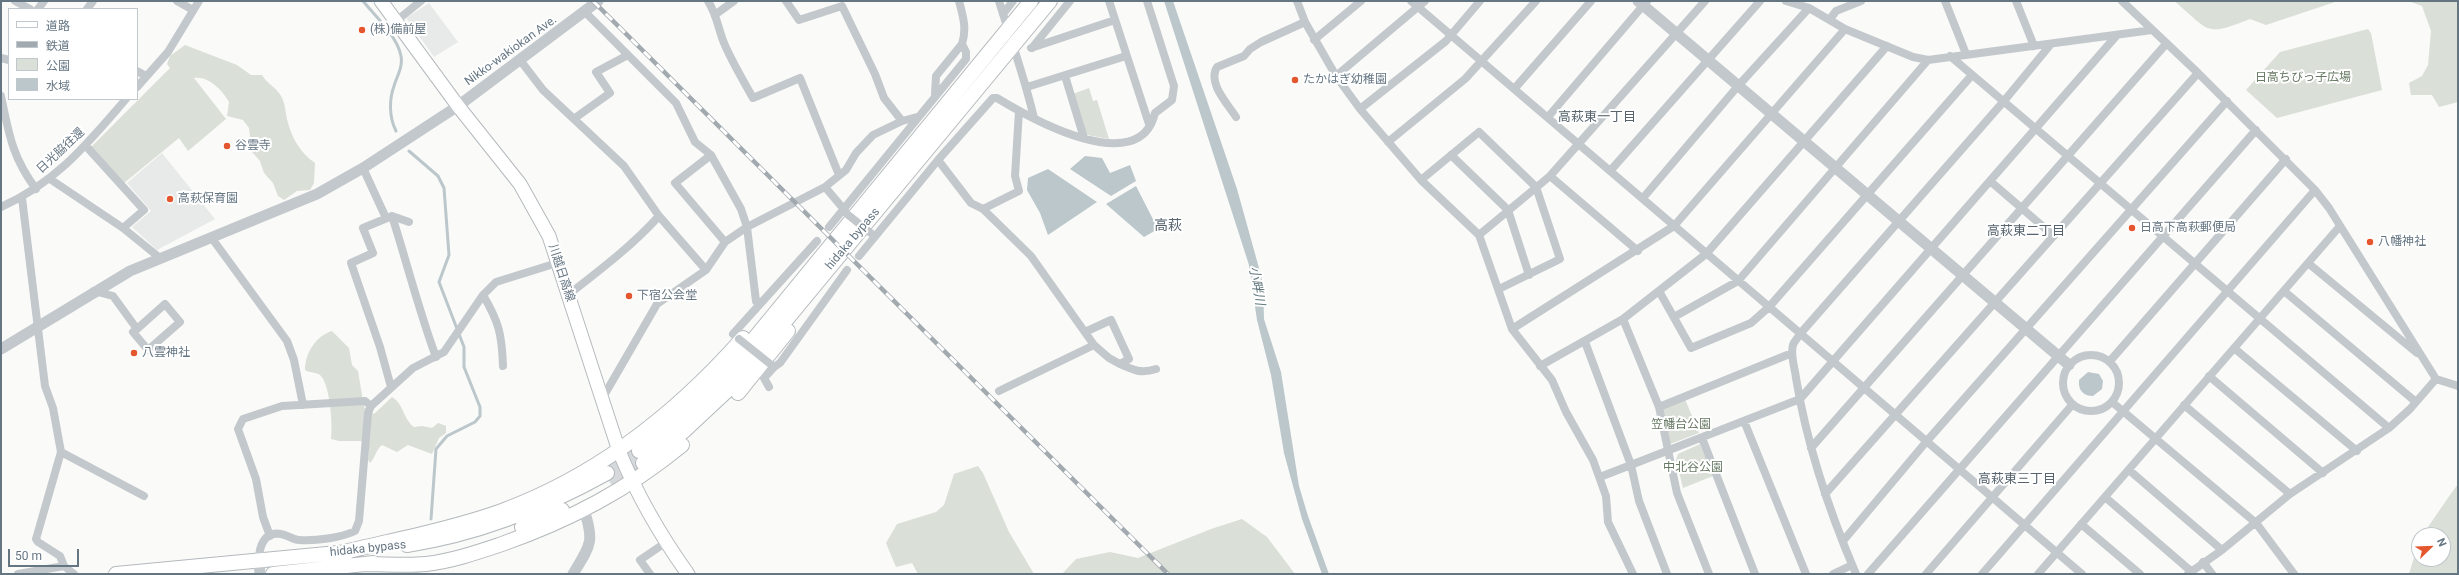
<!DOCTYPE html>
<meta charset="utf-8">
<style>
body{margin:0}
#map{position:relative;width:2459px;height:575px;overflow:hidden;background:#fafaf8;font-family:Roboto,"Noto Sans JP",sans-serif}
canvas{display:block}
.frame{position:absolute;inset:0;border:2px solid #657683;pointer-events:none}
.legend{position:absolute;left:8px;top:8px;width:130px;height:92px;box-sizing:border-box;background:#fff;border:1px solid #c1c8cd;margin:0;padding:5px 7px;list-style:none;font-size:12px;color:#657683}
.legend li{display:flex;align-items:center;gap:8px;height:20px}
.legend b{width:20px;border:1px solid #c1c8cd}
.north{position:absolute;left:2411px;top:527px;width:40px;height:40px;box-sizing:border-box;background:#fff;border:1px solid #c1c8cd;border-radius:50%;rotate:67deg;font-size:11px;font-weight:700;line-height:16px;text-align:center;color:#657683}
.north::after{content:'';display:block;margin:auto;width:14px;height:18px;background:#e4572e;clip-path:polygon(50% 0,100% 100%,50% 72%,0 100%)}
.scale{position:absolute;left:8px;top:549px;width:71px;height:18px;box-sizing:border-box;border:2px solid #657683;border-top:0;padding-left:5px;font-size:12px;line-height:14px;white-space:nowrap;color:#657683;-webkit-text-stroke:3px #fff;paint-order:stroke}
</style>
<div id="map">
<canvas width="2459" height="575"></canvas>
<div class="frame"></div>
<ul class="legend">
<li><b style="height:5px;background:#fff"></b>道路</li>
<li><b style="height:5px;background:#a2aab0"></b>鉄道</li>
<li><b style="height:11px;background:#dadfd7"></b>公園</li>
<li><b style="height:11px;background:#bbc7cb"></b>水域</li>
</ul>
<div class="north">N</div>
<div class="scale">50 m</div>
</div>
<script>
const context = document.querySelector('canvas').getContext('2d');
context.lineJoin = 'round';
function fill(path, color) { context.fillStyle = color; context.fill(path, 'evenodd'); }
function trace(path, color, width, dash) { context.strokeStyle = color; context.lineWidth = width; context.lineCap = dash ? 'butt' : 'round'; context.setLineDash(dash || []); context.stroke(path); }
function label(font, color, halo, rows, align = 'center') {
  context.font = font + ' Roboto,"Noto Sans JP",sans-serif'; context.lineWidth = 4; context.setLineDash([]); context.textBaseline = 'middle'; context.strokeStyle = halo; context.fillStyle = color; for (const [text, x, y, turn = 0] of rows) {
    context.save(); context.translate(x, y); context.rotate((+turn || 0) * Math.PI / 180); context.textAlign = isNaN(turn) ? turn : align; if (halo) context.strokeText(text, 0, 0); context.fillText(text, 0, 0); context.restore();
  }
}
const built = new Path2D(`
 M429,3L458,42L434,57L406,18Z
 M162,153L215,219L157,250L132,227L151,211L127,183Z`);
const green = new Path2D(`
 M2174,1H2338L2266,25L2250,19C2203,38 2210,30 2174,1Z
 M2408,1H2458V102L2439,107L2432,95H2411L2409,83L2422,76L2428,65L2431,31L2422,6Z
 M2368,29L2371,33L2382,90L2277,118L2246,90L2280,52Z
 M185,45L237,65L251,75H262C267,84 276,87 281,96C286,105 285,113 288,123C292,138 301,154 315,163L314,183L310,190L297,191L284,200L278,196L273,183L264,173L260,161L252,152L249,128L243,120L227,116L229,102C222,90 209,76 194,78L226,119L188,151L179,138L124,183L91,147L170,68L167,64L170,56Z
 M1089,88L1093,101L1097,100L1109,139L1087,135L1073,94Z
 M332,331L349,348L352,365L358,371L364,407L374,414L392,397C404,404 403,419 414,427L422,426L432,428L438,423L446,426V433L439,438L432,454L408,445L397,452L382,445C375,451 376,457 370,463L368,460L369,448L361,441H339L331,439C333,426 330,383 320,375C316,372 310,373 305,370C305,353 316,336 332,331Z
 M1685,399L1699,433L1670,444L1662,409Z
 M1700,444L1713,476L1683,488L1676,460L1678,454Z
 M978,466L983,473L1009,532L1034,574H918L912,563L896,567L886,543L897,524L936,512L944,505L954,474Z
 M2458,484V574H2409L2419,541V559H2443V535H2422C2435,518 2445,501 2458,484Z
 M1242,519L1267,537L1295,574H1062L1076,559L1110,552L1138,558L1211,529Z`);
const water = new Path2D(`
 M1164,1H1173L1237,189L1259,268L1263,284L1264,319L1281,372L1299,486L1308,516L1329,574H1322L1302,519L1284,453L1271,375L1257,320L1249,265Z
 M1085,156L1102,158L1110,173L1130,165L1136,181L1111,196L1070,169Z
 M1048,169L1097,202L1048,235L1040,213L1027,190L1028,178Z
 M1136,186L1158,229L1144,237L1106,204Z
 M2088,372L2099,374L2103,381L2102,389L2093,396C2083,396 2078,390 2079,380Z`);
const stream = new Path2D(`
 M363,1C376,17 397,36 401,56C403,67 397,76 394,86C389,100 389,117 396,131
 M409,151L438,176L444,188L449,255L439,282L464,347V367L480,407V416L475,422L447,436L436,449L431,519`);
const trunkTunnel = new Path2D(`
 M607,473L639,451
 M611,484L643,463`);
const minor = new Path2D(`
 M15,1L30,9
 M177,1L193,10
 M708,1C717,15 718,28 724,43C732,62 743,80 753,98L800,78L839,175
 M786,1L799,20L842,6L875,74L884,98L902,121
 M999,1C1011,40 1025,79 1034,118
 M1109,1L1149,124
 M1297,1L1305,22L1336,76L1360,109L1421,180L1479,235L1512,329L1552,380L1566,412L1593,460L1606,496L1608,522L1633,574
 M1411,1L2082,574
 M1786,1L1809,8L1845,29L1913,57L1928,60L2152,30
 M1945,1L1966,54
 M2016,1L2034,46
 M2122,1L2198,73L2315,190L2329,208L2436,379L2458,386
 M38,9L44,1
 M87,9L93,1
 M585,12L676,103L695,142L711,155L741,209L747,227L756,301
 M716,14L734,1
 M1003,14L1013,1
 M1830,19L1836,11L1861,1
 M396,21L421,1
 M1314,40L1361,1
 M1031,48L1115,20
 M1032,48L1070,1
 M1950,56L2389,428
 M1,58L9,60
 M520,60L543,90L624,166L659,216L706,270
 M137,71L146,76
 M1065,76L1084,138
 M1336,76L1425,1
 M137,87L168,52L199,1
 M1027,87L1126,56
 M1515,88L1591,1
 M935,94L936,76L962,44C967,29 963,16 959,1
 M1,96C9,134 12,157 36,189
 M1360,109L1446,41L1480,1
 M1236,117C1228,104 1207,83 1217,67L1244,56L1250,49L1261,42L1305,22
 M1548,117L1647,1
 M575,118L610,93L596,72L628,55
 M1388,142L1465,79L1536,1
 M86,146L144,210L123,228
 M711,155L675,183L725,242
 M1451,155L1508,210L1529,275
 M363,168L386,218
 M1611,170L1760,1
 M1550,176L1638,251
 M50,179L123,228L160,258
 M1421,180L1479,132L1536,187L1560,259L1499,289
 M1990,181L2054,236
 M825,187L847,213
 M22,198L45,386L53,408L61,452L144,496
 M1643,198L1738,86L1809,8
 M1,207C57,182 87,144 126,99
 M983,209L1019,191L1015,176L1019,111
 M392,216C407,263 419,311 436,357
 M829,227L966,59V52L962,44
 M1479,235L1550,176L1705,1
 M211,237L287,341L294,360L303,405
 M859,256L938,160
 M2308,263L2417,353
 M94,291L113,296L137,329L133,332L148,350L180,322L165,304L137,329
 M1659,291L1691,348L1751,323L1769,307L1972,75
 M2284,291L2416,402
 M483,295C499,322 502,335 503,366
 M568,295C600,270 632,246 659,216
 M1674,317L1738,281L1928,60
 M1623,319L1659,407L1677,493L1709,574
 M1512,329L1674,226L1845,29
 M1085,332L1111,320L1129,359L1120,364L1109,358L1094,345L1031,256L983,209L971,203L938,160L993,98H997C1030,118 1139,180 1155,113L1172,100L1174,86L1147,1
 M739,339L733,334L817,241
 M1585,342L1631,465L1639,501L1667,574
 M2234,348L2357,451
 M2063 383a28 28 0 1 1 56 0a28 28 0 1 1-56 0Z
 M2110,361L2286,159
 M1120,364C1133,370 1141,374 1156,369
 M1540,366L1623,319L1706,254L1887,46
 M2209,376L2323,473
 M391,387L380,347L351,263L373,253L363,228L392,216L409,222
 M769,387L764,378L774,367L780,363L847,270
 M999,391L1094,345
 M602,399L657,304L706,270L725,242L747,227L825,187L846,170L856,153L873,135L902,121L917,117
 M2112,402L2256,523L2294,574
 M2184,405L2290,494
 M371,406L413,368L444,352L483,295L496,282L557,263
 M1659,407L1792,353
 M1744,421L1806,574
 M1702,438L1755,574
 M1811,448L2166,44
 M61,452L36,539L38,542L60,556L64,566
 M2129,470L2222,550
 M1600,477L1800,399L2117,35
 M1825,494L2198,73
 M2105,497L2192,572
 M2081,524L2140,574
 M1843,541L1926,442L2227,101
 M259,560C259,547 264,531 281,534C288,535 293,540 299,540C316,541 340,538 355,531L359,521L368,413L371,406L365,401L282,406L243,419L238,429L256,479L263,517L270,536
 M2203,562L2212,574
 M18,574L64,566L74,574
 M650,574L640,560L665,543
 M1833,574L1852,565
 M1856,574C1829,511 1807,446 1796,378C1795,368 1790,355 1793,345C1794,341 1798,338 1800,334L2004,101L2051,44
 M1868,574L2256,130
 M1926,574L2072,405
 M1982,574L2315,190
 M2038,574L2340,226
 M2188,574L2222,550L2290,494L2389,428L2410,409L2436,379`);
const tertiary = new Path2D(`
 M1638,1L2069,365
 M1,349L130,271L317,194L363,168L458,106L598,1
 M259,560L260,574
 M573,574C590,546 595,542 584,510`);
const primary = new Path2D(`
 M381,1L458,106L520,184L549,236L619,451C637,495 660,535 688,574`);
const trunk = new Path2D(`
 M738,393L788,331
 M639,451L679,420L717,384L1031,1
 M643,463L684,431L729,389L1050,1
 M522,527L562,510
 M407,545C479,534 544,508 607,473
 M340,553C393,540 447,530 499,512C596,477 675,415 743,338
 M365,564C385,564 406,566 426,564C452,561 478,552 502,544C570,520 627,490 682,445
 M116,574L348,552
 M273,574L374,563`);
const rail = new Path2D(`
 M593,1L1168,574`);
const minorBridge = new Path2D(`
 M847,214L872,234
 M739,339L774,367`);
const markers = [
 [362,30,4,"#e4572e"],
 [1295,80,4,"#e4572e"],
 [227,146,4,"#e4572e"],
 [170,199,4,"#e4572e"],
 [2132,228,4,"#e4572e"],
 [2370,242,4,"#e4572e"],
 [629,296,4,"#e4572e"],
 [134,353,4,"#e4572e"]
];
const poiNames = [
 ["(株)備前屋",370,30],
 ["たかはぎ幼稚園",1303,80],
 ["谷雲寺",235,146],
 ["高萩保育園",178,199],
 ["日高下高萩郵便局",2140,228],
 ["八幡神社",2378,242],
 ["下宿公会堂",637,296],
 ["八雲神社",142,353]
];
const streetNames = [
 ["Nikko-wakiokan Ave.",511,51,-36],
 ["日光脇往還",61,151,-43],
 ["hidaka bypass",853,239,-50],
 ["川越日高線",561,273,72],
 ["hidaka bypass",368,549,-6]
];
const parkNames = [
 ["日高ちびっ子広場",2303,78],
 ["笠幡台公園",1681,425],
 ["中北谷公園",1693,468]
];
const neighbourhoodNames = [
 ["高萩東一丁目",1597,118],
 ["高萩東二丁目",2026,232],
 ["高萩東三丁目",2017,480]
];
const waterNames = [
 ["小畔川",1256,286,80]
];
const quarterNames = [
 ["高萩",1168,226]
];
fill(built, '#e8e9e9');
fill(green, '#dadfd7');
fill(water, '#bbc7cb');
trace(stream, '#bbc7cb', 3);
trace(trunkTunnel, '#d5d9db', 14, [14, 7]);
trace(primary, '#b5babe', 15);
trace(trunk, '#b4b9bd', 16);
trace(minor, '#c3c8cc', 8);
trace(tertiary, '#c3c8cc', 11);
trace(primary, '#fff', 13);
trace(trunk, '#fff', 14);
trace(rail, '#a2aab0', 4.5);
trace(rail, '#fff', 3, [9]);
trace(minorBridge, '#c3c8cc', 8);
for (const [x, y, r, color] of markers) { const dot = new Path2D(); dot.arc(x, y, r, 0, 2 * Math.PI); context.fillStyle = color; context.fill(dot); trace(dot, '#fff', 1.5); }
label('12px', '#657683', '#fff', poiNames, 'left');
label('12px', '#657683', '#fff', streetNames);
label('12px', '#687a64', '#fff', parkNames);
label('13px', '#57646e', '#fff', neighbourhoodNames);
label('italic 13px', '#60757c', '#fff', waterNames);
label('14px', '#57646e', '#fff', quarterNames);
</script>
